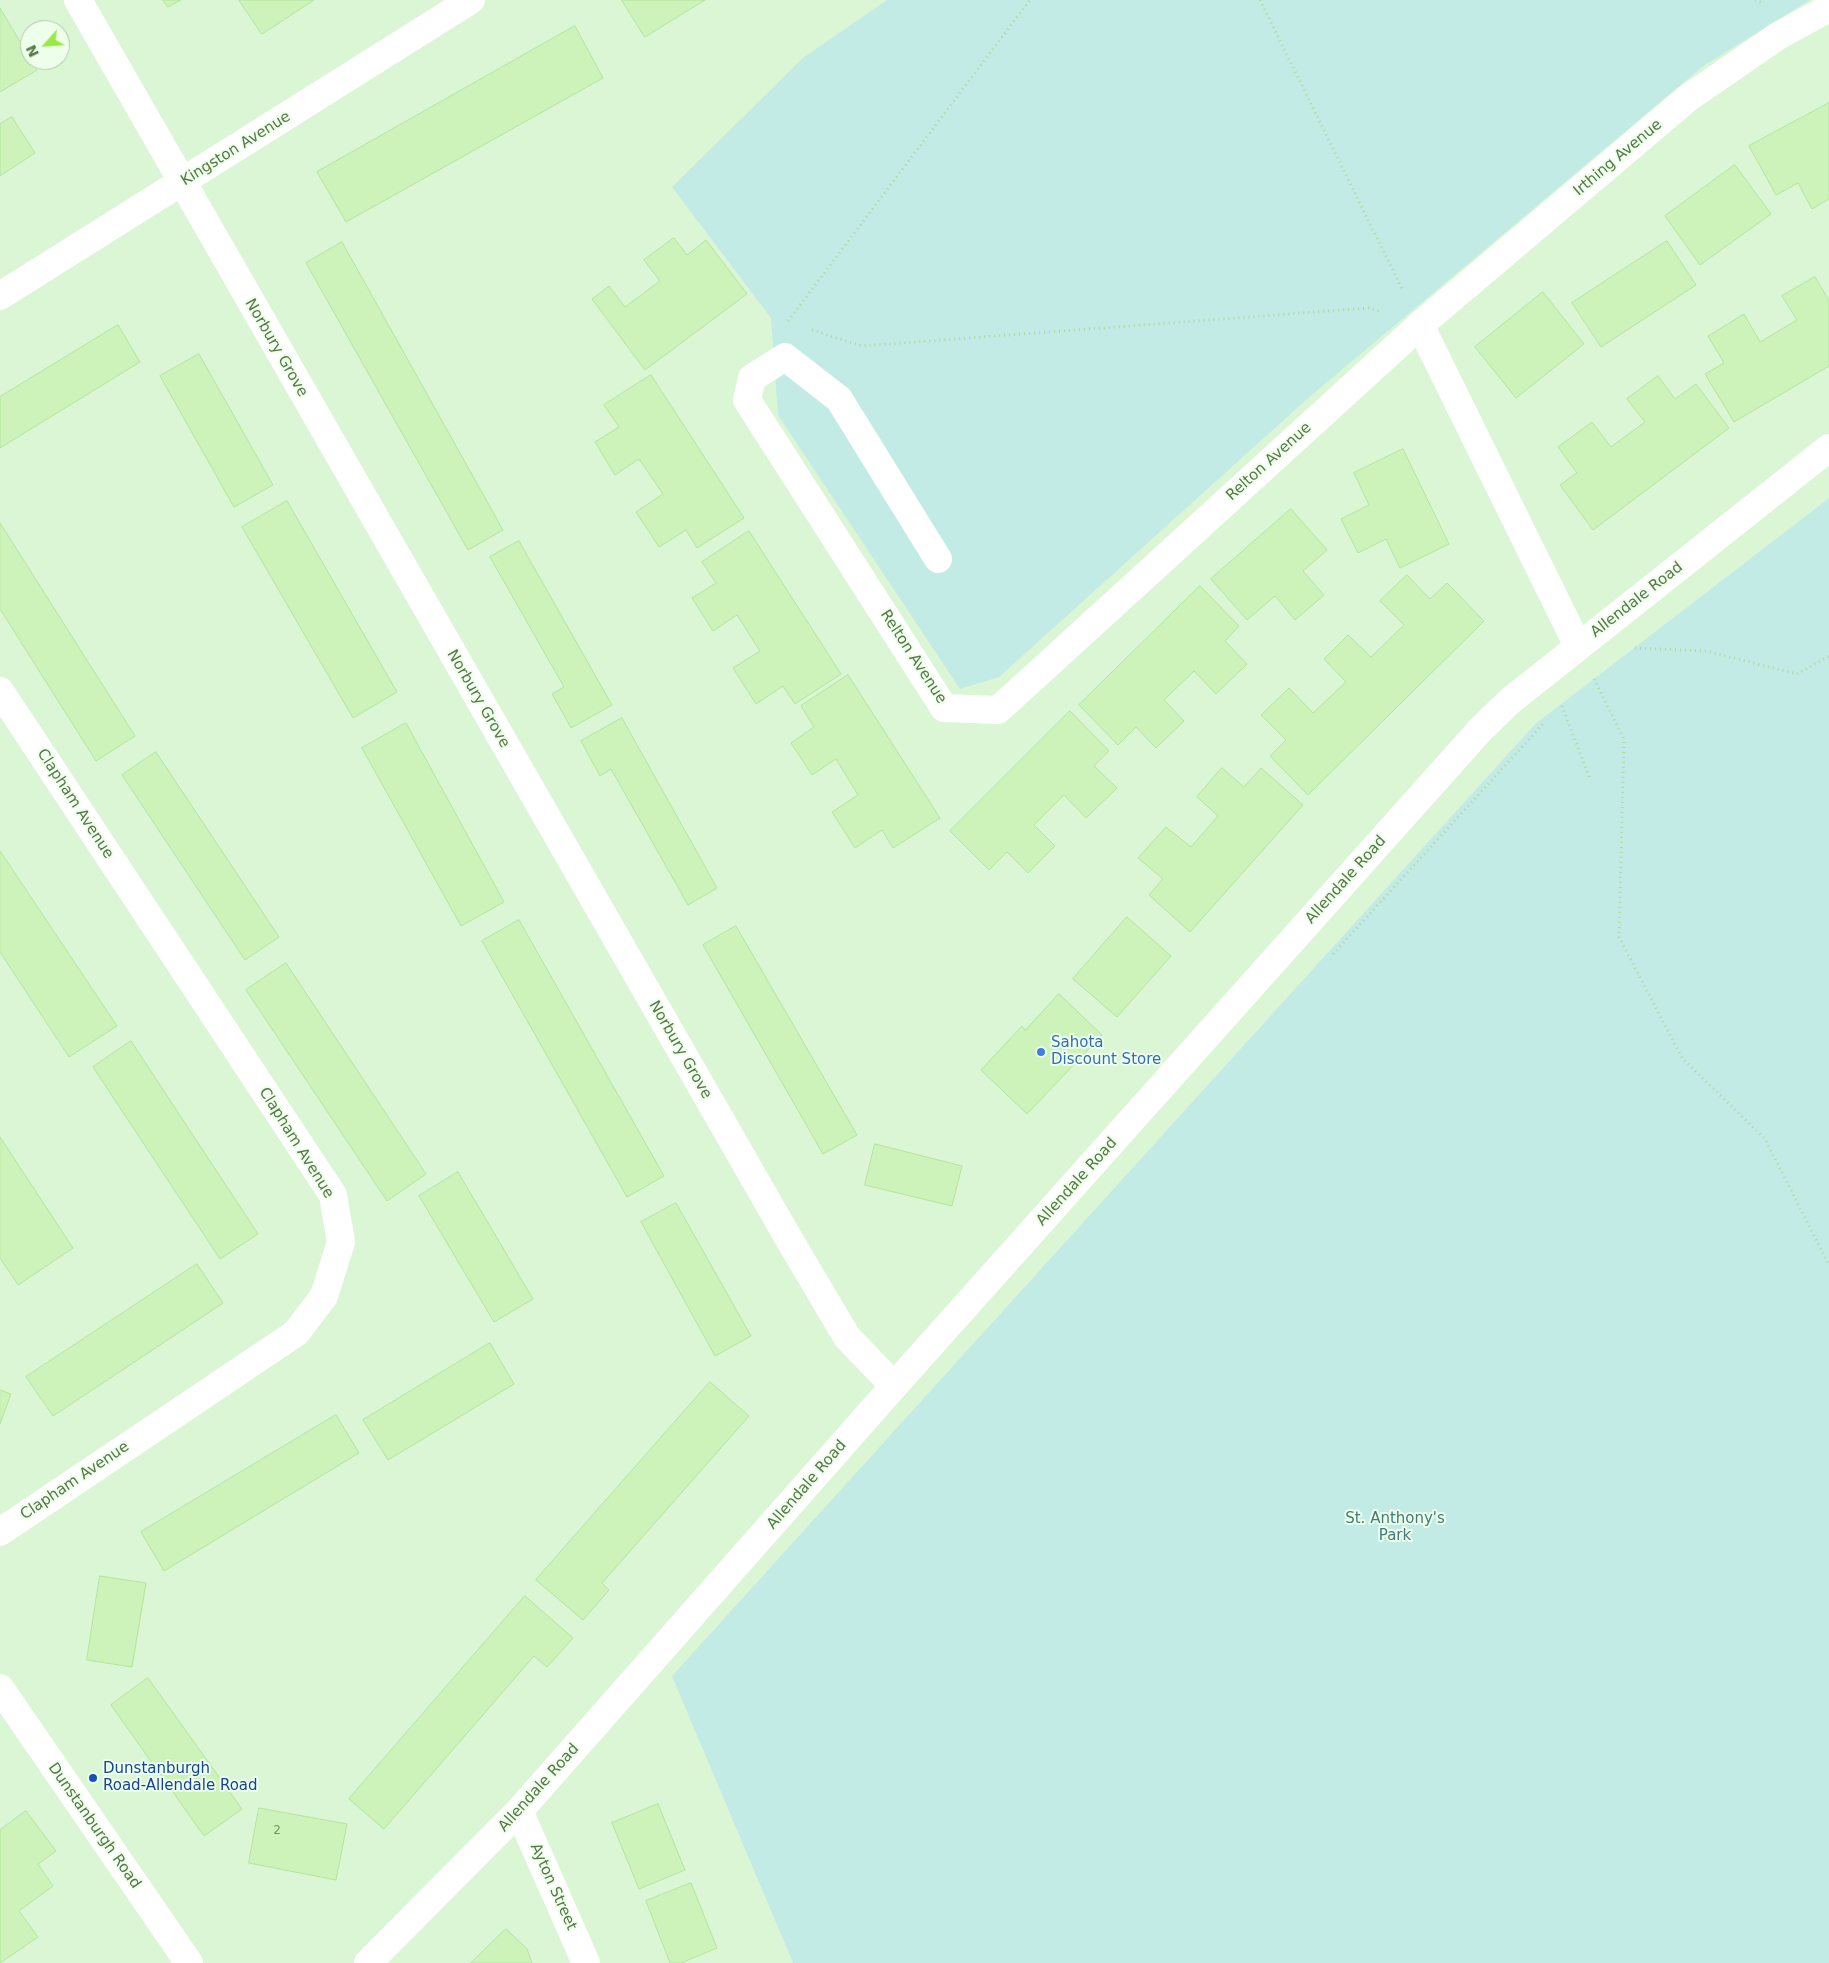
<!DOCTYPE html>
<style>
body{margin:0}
#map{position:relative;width:1829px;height:1963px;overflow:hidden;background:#e6fde4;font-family:"DejaVu Sans",sans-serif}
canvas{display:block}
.north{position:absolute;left:20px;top:20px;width:50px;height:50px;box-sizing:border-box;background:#edffeb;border:1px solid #b2c8aa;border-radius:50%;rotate:244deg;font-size:14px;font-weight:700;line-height:20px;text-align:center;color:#597649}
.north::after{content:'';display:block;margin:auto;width:18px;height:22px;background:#97e946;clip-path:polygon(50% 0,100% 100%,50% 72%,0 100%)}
</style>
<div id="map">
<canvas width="1829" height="1963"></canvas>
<div class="north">N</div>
</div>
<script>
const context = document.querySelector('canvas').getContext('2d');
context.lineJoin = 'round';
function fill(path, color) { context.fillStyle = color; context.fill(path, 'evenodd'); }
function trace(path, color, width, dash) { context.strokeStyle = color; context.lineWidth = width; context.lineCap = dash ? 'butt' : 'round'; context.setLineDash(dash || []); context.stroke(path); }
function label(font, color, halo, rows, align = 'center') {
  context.font = font + ' "DejaVu Sans",sans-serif'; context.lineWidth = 4; context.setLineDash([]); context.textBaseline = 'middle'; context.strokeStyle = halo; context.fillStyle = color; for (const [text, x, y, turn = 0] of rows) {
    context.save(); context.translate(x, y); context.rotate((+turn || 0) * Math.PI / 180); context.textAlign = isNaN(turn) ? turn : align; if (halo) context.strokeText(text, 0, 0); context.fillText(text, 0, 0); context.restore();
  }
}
const residential = new Path2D(`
 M0,0H1829V498L1535,724L673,1676L793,1963H0ZM30,30H60V60H30Z`);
const green = new Path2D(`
 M887,0H1810L1703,66L1307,399L999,677L960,689L778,415L771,318L672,187L803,58Z
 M1829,498V1963H793L672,1676L1535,724Z`);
const building = new Path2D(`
 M163,0H181L168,7Z
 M239,0H314L262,34Z
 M622,0H705L645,37Z
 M0,8L37,70L0,92Z
 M575,26L603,78L346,222L317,172Z
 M1829,103V199L1812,209L1798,183L1776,195L1749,146Z
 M12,117L35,153L0,176V124Z
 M1735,165L1771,214L1700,265L1665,216Z
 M674,238L687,255L706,240L747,294L645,370L592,299L609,286L625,307L660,281L644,260Z
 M1667,241L1696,285L1601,347L1572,303Z
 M342,242L503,530L468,550L306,263Z
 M1815,277L1829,300V366L1734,422L1705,374L1724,363L1708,336L1744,314L1760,342L1797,320L1782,296Z
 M1543,292L1584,344L1516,398L1475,347Z
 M118,325L140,362L0,448V397Z
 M199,354L273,485L234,507L160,376Z
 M651,375L744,518L697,548L686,530L659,547L636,512L663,494L639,459L615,475L595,442L619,427L604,405Z
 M1658,376L1675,399L1696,384L1729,428L1593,530L1560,485L1577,473L1558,447L1592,422L1611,447L1645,422L1627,399Z
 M1403,449L1449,544L1400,568L1386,539L1358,553L1341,519L1369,505L1354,473Z
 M287,501L397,692L353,718L242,527Z
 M1291,509L1327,550L1303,571L1324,595L1295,620L1275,596L1247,620L1211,579Z
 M0,523L135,736L96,761L0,609Z
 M749,531L841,674L795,704L783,686L756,704L733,668L760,651L737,615L713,631L692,598L716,583L702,562Z
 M519,541L612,705L571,728L552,694L564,687L490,557Z
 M1407,575L1430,599L1447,583L1484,621L1308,795L1270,756L1286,740L1261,715L1289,688L1313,713L1346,682L1324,659L1348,635L1371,657L1404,625L1380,601Z
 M1200,586L1239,626L1225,641L1247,664L1216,694L1194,671L1164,700L1184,721L1156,748L1136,727L1118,745L1079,705Z
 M848,675L940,818L893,848L882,830L855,848L832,812L858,795L836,759L812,775L791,743L814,727L801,706Z
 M1070,711L1109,751L1094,766L1117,788L1086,818L1064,795L1034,825L1055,846L1028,873L1007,852L989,870L950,831Z
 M622,718L717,888L688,905L611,769L600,776L581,741Z
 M406,723L504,902L461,926L362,748Z
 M156,752L279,937L245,960L122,775Z
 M1222,768L1244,787L1261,768L1303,805L1190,932L1149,895L1163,879L1138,858L1166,827L1191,847L1218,816L1197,797Z
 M0,851L117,1026L69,1057L0,952Z
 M1127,917L1171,956L1117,1017L1073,979Z
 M519,920L664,1176L627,1197L482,941Z
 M736,926L857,1135L823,1154L703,945Z
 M286,963L426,1174L387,1201L246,990Z
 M1059,994L1102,1035L1027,1114L981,1070L1022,1026L1025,1030Z
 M131,1041L258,1234L220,1259L93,1067Z
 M0,1137L73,1248L18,1285L0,1258Z
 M875,1144L962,1166L952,1206L865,1185Z
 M458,1172L533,1299L494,1322L419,1196Z
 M676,1203L751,1336L715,1356L641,1222Z
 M197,1264L223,1303L53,1416L26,1377Z
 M490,1343L514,1384L388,1460L363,1420Z
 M710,1382L749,1416L602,1583L609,1590L583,1620L536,1580Z
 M0,1390L11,1394L0,1424Z
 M336,1415L359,1453L164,1571L141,1532Z
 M100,1576L146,1583L132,1667L87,1660Z
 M525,1596L573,1638L547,1667L534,1656L384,1829L349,1799Z
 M148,1678L242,1809L204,1836L111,1705Z
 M658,1804L685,1870L639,1889L612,1823Z
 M259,1808L347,1824L336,1880L249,1863Z
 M26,1811L56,1851L38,1864L53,1886L19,1911L38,1937L0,1963V1830Z
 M691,1883L717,1948L681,1963H670L646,1901Z
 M506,1929L527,1949L532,1963H471Z`);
const path = new Path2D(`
 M1260,0L1403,291
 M1755,0L1762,3
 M788,321L1030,0
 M812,330L862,346L1369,308L1381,312
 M1635,648L1706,651L1797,674L1829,656
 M1594,679L1624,739L1619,937L1682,1058L1765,1139L1829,1265
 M1562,706L1590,779
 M1333,954L1543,724`);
const minor = new Path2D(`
 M78,0L793,1246L847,1337L894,1386
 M0,296L471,0
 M1420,325L1578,646
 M938,559L839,399L785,357L752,378L747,400L944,708L998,710L1420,325L1688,98L1778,36L1829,8
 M0,691L333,1195L341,1242L324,1296L296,1333L0,1532
 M0,1688L189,1963
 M519,1811L586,1963`);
const secondary = new Path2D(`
 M368,1963L519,1811L894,1386L1481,729L1510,701L1829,448`);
const markers = [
 [1041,1052,5,"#3f7fe0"],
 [93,1778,5,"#1a4fb4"]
];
const numberNames = [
 ["2",277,1831]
];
const streetNames = [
 ["Kingston Avenue",236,149,-32],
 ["Irthing Avenue",1618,158,-40],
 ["Norbury Grove",276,348,60],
 ["Relton Avenue",1269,462,-42],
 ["Allendale Road",1637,600,-38],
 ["Relton Avenue",913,657,57],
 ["Norbury Grove",478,699,60],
 ["Clapham Avenue",75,804,57],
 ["Allendale Road",1346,880,-48],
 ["Norbury Grove",680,1050,60],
 ["Clapham Avenue",296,1143,58],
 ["Allendale Road",1077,1182,-48],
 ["Clapham Avenue",75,1481,-34],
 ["Allendale Road",807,1485,-49],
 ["Allendale Road",539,1788,-48],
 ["Dunstanburgh Road",94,1826,55],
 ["Ayton Street",553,1887,66]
];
const shopNames = [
 ["Sahota",1051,1043],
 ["Discount Store",1051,1060]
];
const parkNames = [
 ["St. Anthony's",1395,1519],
 ["Park",1395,1536]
];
const transitNames = [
 ["Dunstanburgh",103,1769],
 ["Road-Allendale Road",103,1786]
];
fill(residential, '#daf6d5');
fill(green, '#c2ebe6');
fill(building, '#cdf3bb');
trace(building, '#b4e69b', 1);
trace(path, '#b1d89e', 3, [1, 4]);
trace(minor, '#fff', 28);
trace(secondary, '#fff', 28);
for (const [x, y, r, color] of markers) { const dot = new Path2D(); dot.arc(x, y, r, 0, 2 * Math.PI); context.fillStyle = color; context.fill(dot); trace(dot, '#edffeb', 2); }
label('12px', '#769566', null, numberNames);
label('15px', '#597649', '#edffeb', streetNames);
label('15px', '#366cbe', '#edffeb', shopNames, 'left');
label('15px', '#417c7b', '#edffeb', parkNames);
label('15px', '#164399', '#edffeb', transitNames, 'left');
</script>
